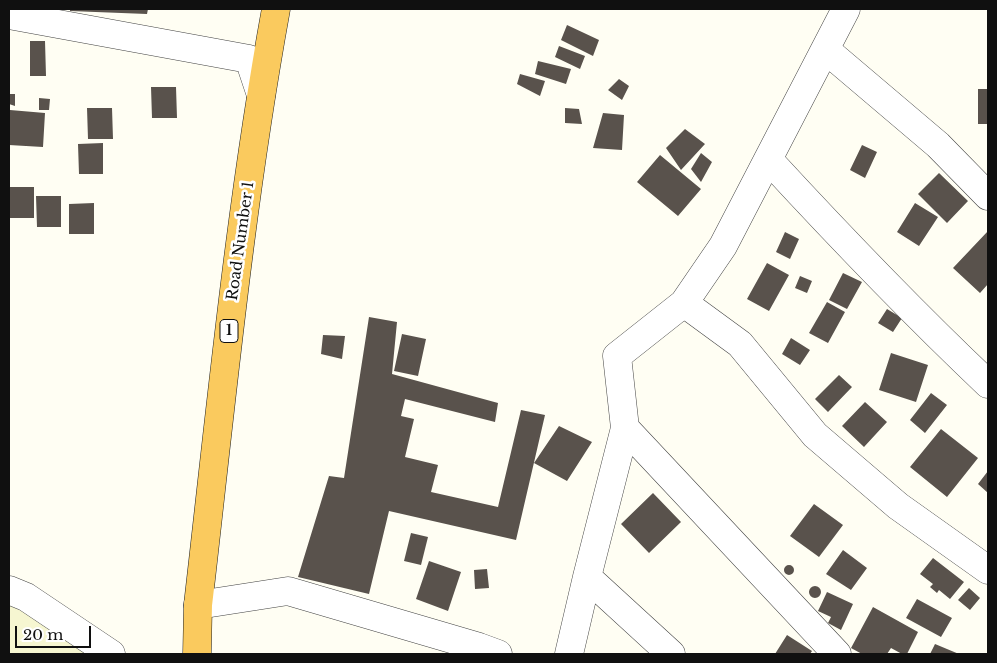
<!DOCTYPE html>
<style>
body{margin:0}
#map{position:relative;width:997px;height:663px;overflow:hidden;background:#fffef3;font-family:"Libre Baskerville",serif}
canvas{display:block}
.frame{position:absolute;inset:0;border:10px solid #101010;pointer-events:none}
.scale{position:absolute;left:15px;top:626px;width:76px;height:22px;box-sizing:border-box;border:2px solid #101010;border-top:0;padding-left:6px;font-size:15px;line-height:18px;white-space:nowrap;color:#101010;-webkit-text-stroke:4px #fff;paint-order:stroke}
</style>
<div id="map">
<canvas width="997" height="663"></canvas>
<div class="frame"></div>
<div class="scale">20 m</div>
</div>
<script>
const context = document.querySelector('canvas').getContext('2d');
context.lineJoin = 'round';
function fill(path, color) { context.fillStyle = color; context.fill(path, 'evenodd'); }
function trace(path, color, width, dash) { context.strokeStyle = color; context.lineWidth = width; context.lineCap = dash ? 'butt' : 'round'; context.setLineDash(dash || []); context.stroke(path); }
function label(font, color, halo, rows, align = 'center') {
  context.font = font + ' "Libre Baskerville",serif'; context.lineWidth = 5; context.setLineDash([]); context.textBaseline = 'middle'; context.strokeStyle = halo; context.fillStyle = color; for (const [text, x, y, turn = 0] of rows) {
    context.save(); context.translate(x, y); context.rotate((+turn || 0) * Math.PI / 180); context.textAlign = isNaN(turn) ? turn : align; if (halo) context.strokeText(text, 0, 0); context.fillText(text, 0, 0); context.restore();
  }
}
const farmland = new Path2D(`
 M9,605L117,654H9Z`);
const building = new Path2D(`
 M70,9H148L147,14L70,11Z
 M567,25L599,40L593,56L561,40Z
 M30,41H45L46,76H30Z
 M559,46L585,56L580,69L555,57Z
 M538,61L571,69L566,84L535,74Z
 M520,74L545,81L540,96L517,84Z
 M619,79L629,86L622,100L608,90Z
 M151,87H176L177,118H152Z
 M978,89H988V124H978Z
 M9,94H15V106L9,104Z
 M39,98L50,99L49,110H39Z
 M87,108H112L113,139H88Z
 M565,108L579,109L582,124L565,123Z
 M10,110L45,113L43,147L9,145Z
 M603,113L624,115L622,150L593,148Z
 M685,129L705,144L681,170L666,148Z
 M103,143V174H79L78,144Z
 M862,145L877,152L865,178L850,170Z
 M701,153L712,162L701,182L691,169Z
 M660,155L701,189L678,216L637,182Z
 M939,173L968,201L947,223L918,194Z
 M9,187H34V218H9Z
 M36,196H61V227H37Z
 M94,203V234H69V204Z
 M915,203L938,217L919,246L897,232Z
 M988,231V284L980,293L953,268Z
 M785,232L799,239L790,259L776,252Z
 M767,263L789,275L769,311L747,299Z
 M843,273L862,282L847,309L829,300Z
 M800,276L812,281L807,293L795,288Z
 M827,302L845,312L828,343L809,333Z
 M887,309L902,318L893,332L878,323Z
 M369,317L397,322L392,374L498,403L495,422L405,399L401,416L414,419L405,457L438,465L431,492L498,507L521,410L545,415L516,540L389,511L369,594L298,577L329,476L344,478Z
 M402,334L426,339L418,376L394,371Z
 M323,335L345,336L342,359L321,354Z
 M791,338L810,350L800,365L782,354Z
 M891,353L928,365L916,402L879,390Z
 M839,375L852,387L828,412L815,399Z
 M931,393L947,405L925,433L910,420Z
 M865,402L887,422L864,447L842,426Z
 M559,426L592,442L567,481L534,463Z
 M941,429L978,458L947,497L910,467Z
 M988,471V493L978,484Z
 M653,493L681,522L649,553L621,524Z
 M814,504L843,525L819,557L790,536Z
 M411,533L428,537L421,565L404,561Z
 M843,550L867,568L851,590L826,574Z
 M933,558L964,582L950,599L939,590L937,593L930,587L933,584L920,574Z
 M429,561L461,572L448,611L416,599Z
 M784 570a5 5 0 1 1 10 0a5 5 0 1 1-10 0Z
 M487,569L489,588L475,589L474,570Z
 M809 592a6 6 0 1 1 12 0a6 6 0 1 1-12 0Z
 M969,588L980,598L970,610L958,600Z
 M827,592L853,604L841,630L828,623L831,617L818,611Z
 M917,599L952,618L941,637L906,618Z
 M873,607L918,632L907,654H902L891,648L887,654H862L851,648Z
 M787,635L812,651L810,654H775Z
 M935,644L959,654H930Z`);
const minor = new Path2D(`
 M9,15L249,59L261,95
 M826,50L938,145L988,196
 M769,160C840,237 912,312 988,384
 M684,303L740,344L815,435L898,506L988,570
 M587,577L671,654
 M9,590L26,597L111,654
 M198,605L288,591L479,647L498,654
 M569,654L587,577L625,428
 M837,654L625,428L617,356L684,303L723,246L846,9`);
const trunk = new Path2D(`
 M197,654L198,605C221,406 240,206 276,9`);
const shields = [
 [229,331,18]
];
const shieldNames = [
 ["1",229,331]
];
const streetNames = [
 ["Road Number 1",241,241,-82]
];
fill(farmland, '#f6f6d1');
fill(building, '#59524c');
trace(minor, '#434343', 29);
trace(trunk, '#212121', 29);
trace(minor, '#fff', 28);
trace(trunk, '#faca5e', 28);
for (const [x, y, w] of shields) { const box = new Path2D(); box.roundRect(x - w / 2, y - 11.5, w, 23, 4); context.fillStyle = '#fff'; context.fill(box); trace(box, '#101010', 1); }
label('bold 14px', '#101010', null, shieldNames);
label('15px', '#101010', '#fff', streetNames);
</script>
